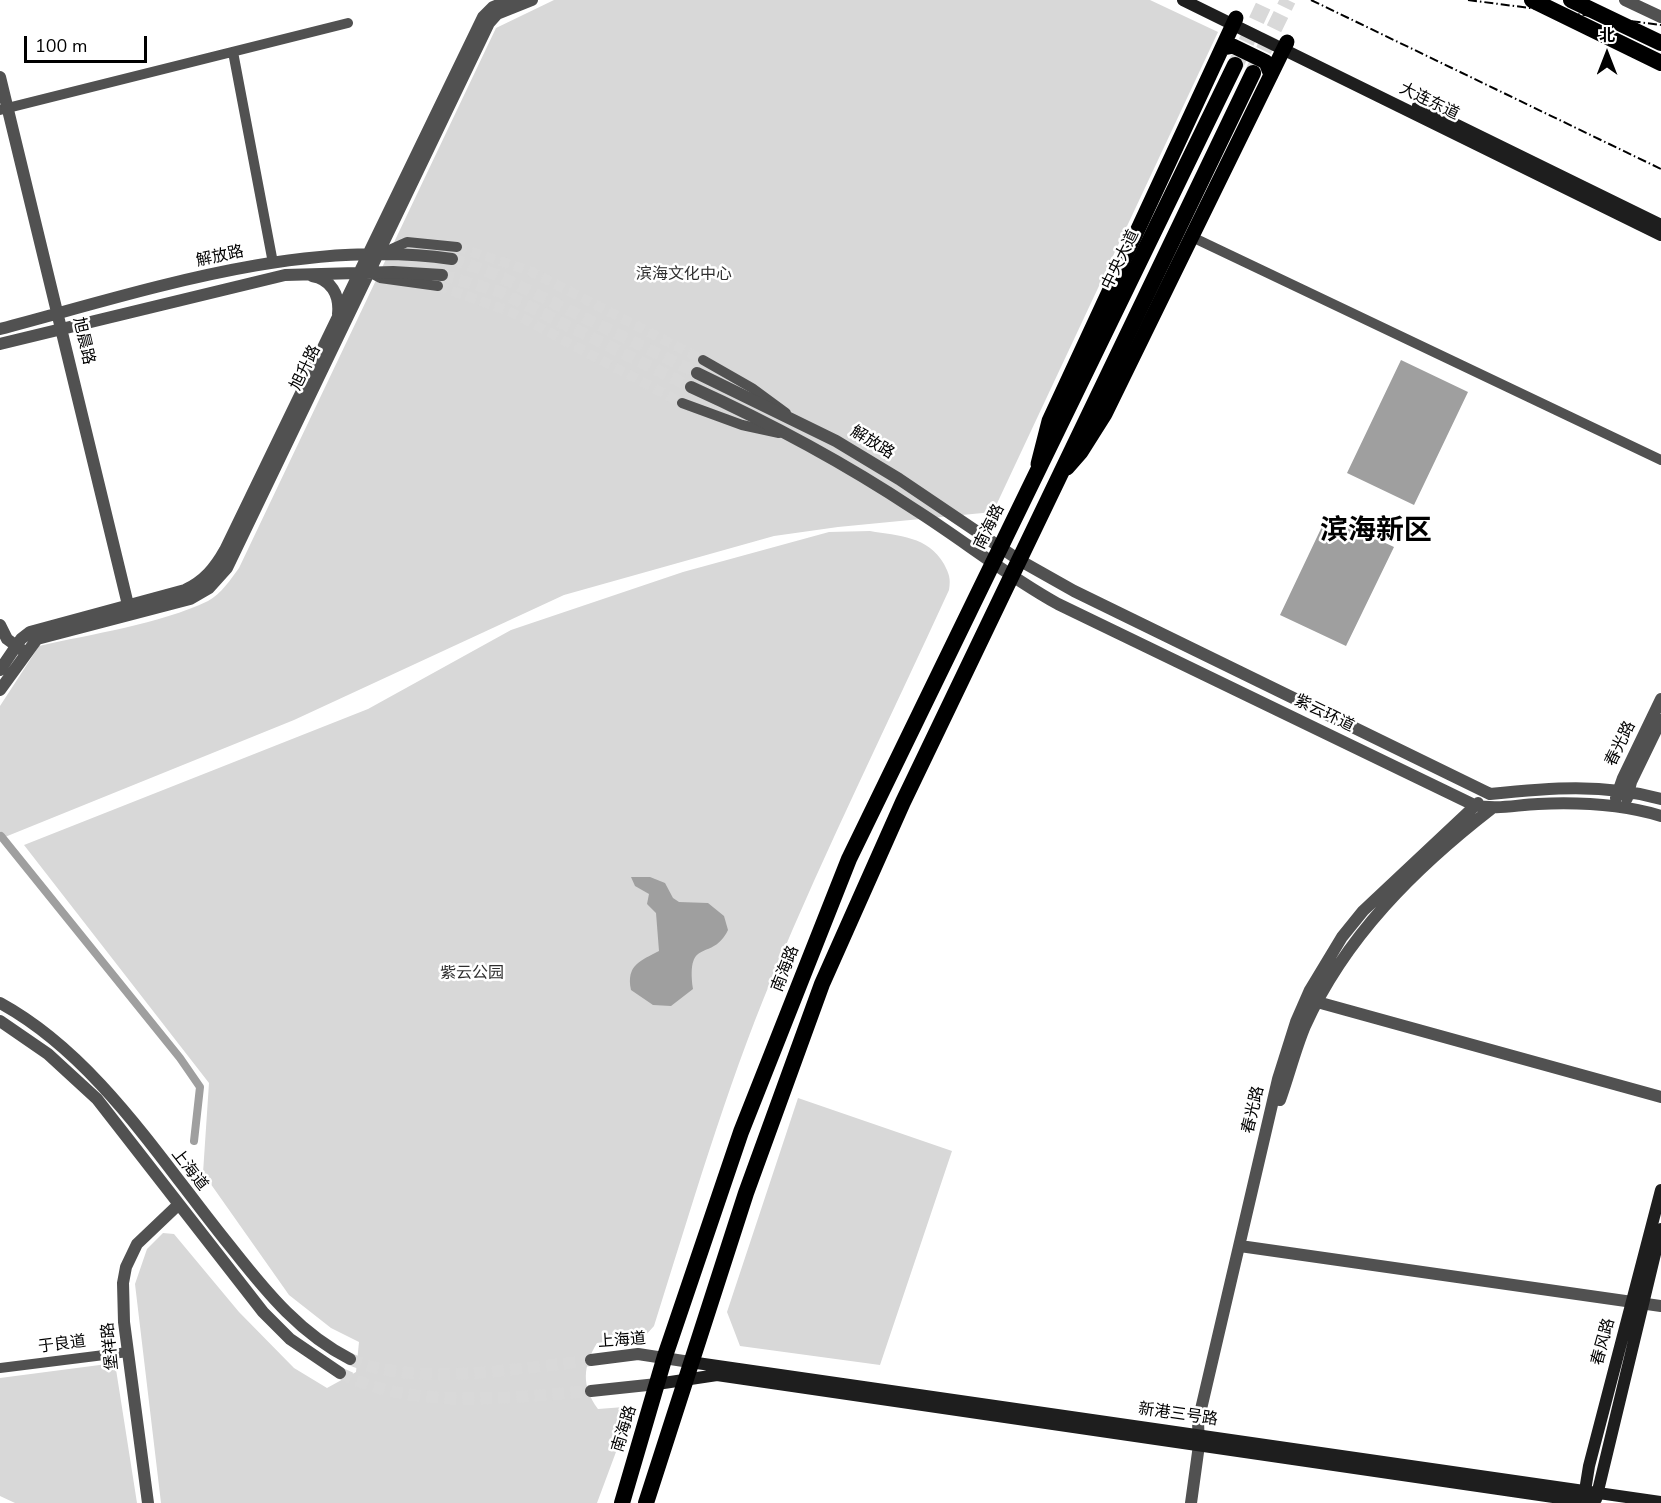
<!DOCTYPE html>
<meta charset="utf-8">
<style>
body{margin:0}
#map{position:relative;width:1661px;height:1503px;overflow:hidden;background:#fff;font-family:"Nunito Sans","Noto Sans SC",sans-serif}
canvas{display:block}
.north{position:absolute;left:1577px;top:24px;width:60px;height:60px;-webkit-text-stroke:4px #fff;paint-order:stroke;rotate:0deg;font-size:16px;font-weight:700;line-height:24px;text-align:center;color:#000}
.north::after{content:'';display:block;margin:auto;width:21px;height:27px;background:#000;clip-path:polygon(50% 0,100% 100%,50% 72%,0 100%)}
.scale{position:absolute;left:24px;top:36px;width:123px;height:27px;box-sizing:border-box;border:3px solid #000;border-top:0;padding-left:8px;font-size:18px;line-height:21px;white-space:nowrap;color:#000;-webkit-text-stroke:4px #fff;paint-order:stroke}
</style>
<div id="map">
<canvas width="1661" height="1503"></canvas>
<div class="north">北</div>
<div class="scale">100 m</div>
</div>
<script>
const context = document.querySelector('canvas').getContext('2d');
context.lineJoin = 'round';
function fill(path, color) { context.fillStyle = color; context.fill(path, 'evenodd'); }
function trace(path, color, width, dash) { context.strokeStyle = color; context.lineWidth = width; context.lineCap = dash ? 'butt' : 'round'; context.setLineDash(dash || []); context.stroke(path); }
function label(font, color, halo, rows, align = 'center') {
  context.font = font + ' "Nunito Sans","Noto Sans SC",sans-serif'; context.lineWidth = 5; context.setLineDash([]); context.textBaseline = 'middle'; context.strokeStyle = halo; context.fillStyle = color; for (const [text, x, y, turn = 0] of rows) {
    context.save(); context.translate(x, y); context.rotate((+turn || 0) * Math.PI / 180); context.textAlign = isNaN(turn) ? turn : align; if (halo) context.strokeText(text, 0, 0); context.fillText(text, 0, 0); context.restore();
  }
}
const green = new Path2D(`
 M554,0H1150L1218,32L993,512L838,527L774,536L564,595L294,720L0,839V706L39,646C91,634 160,624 208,601C221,594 231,579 239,568L496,28Z
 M870,531C899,536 928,536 944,564C949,574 951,578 949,590C890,719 827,846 772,978C725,1091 691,1209 654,1326L645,1336L597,1343C583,1366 581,1386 598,1409L624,1407L629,1410V1417L597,1503H161L135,1284L147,1249L163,1233L174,1234L239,1312L294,1368L327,1388L356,1372L359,1342L331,1328L289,1295L203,1173L209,1083L24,845L368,709L511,630L683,572L829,532Z
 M798,1098L952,1151L880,1365L740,1346L727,1312Z
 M115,1363L137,1503H15L0,1496V1378Z`);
const water = new Path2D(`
 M1401,360L1468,392L1414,505L1347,473Z
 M1327,516L1394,547L1346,646L1280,615Z
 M631,877H650L665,883L673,898L679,902L708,903L724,916L728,930C712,963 686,935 693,989L671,1006L653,1005L631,990C626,965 640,961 659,951L656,913L647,904L649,894L635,886Z`);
const canal = new Path2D(`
 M1,836L180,1058L200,1087L194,1141`);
const minorTunnel = new Path2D(`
 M457,247L530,271L703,360
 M438,286L509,311L682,403`);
const tertiaryTunnel = new Path2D(`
 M452,259L495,274L697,373
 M442,275L500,292L691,387
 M350,1359C414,1388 522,1368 591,1360
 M340,1373C413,1411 512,1397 591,1391`);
const trunkTunnel = new Path2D(`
 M1236,64L1266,0
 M1253,72L1288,0`);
const minor = new Path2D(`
 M233,52L273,263
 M0,110L348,23
 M1192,237L1661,460
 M378,255L407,242L457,247
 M371,273L380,278L438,286
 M703,360L752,388L786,413
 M682,403L742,425L779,433
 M0,1368L128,1352`);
const tertiary = new Path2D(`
 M1625,0L1661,17
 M0,77L130,613
 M312,276C331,279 340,295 338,314
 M0,329C144,291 302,237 452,259
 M0,344L285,275L393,272L442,275
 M697,373L836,441L899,479L1019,560L1074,591L1490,794C1547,788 1605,783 1661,799
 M691,387C768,422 843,462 914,509C963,540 1007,576 1058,604L1474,805C1496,810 1515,805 1538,804C1579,802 1621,804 1661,816
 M0,625L7,639L22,650
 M0,670L21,639L30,632L185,590C204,581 215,568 225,550L483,17L493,7L511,0
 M0,690L37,639L190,599L209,588L227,568L489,23L497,14L532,0
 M1616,798L1623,778L1661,699
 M1627,798L1631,782L1661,720
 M1310,1000L1661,1097
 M0,1003C99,1057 164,1166 234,1251C268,1294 301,1334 350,1359
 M0,1021L48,1054L97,1099L263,1312L290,1339L340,1373
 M1280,1100C1289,1075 1295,1050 1305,1026C1345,937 1415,868 1491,809
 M1240,1246L1661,1306
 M591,1360L638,1354L690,1362
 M591,1391L657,1384
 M148,1503L124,1322L123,1283L126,1267L137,1244L178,1205
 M1191,1503L1199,1445L1198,1422L1278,1079L1296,1022L1310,990L1342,937L1363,911L1478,803`);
const secondary = new Path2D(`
 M1183,0L1661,235
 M1418,106L1661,225
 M690,1362L1661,1502
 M657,1384L717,1375L1594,1503
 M1584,1497L1589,1466L1661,1190
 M1596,1499L1661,1229`);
const primary = new Path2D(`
 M1222,48L1233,46L1266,62L1271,75
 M1038,464L1049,421L1236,18
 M1067,468L1081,452L1105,414L1287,42`);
const trunk = new Path2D(`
 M1532,0L1661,63
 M1571,0L1661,43
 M622,1503L665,1356L741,1132L849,859L1235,65
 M646,1503L746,1193L822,984L903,802L1253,73`);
const rail = new Path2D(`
 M1311,0L1661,169
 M1468,0L1661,25`);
const streetNames = [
 ["大连东道",1429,102,26],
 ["解放路",220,257,-12],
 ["中央大道",1121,260,-64],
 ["旭晨路",83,341,77],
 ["旭升路",306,368,-64],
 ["解放路",872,443,31],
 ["南海路",990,527,-64],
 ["紫云环道",1324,714,26],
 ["春光路",1621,744,-64],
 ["南海路",786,969,-69],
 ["春光路",1254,1110,-77],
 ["上海道",189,1170,52],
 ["上海道",622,1341,-4],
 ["春风路",1604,1342,-75],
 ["于良道",62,1345,-7],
 ["堡祥路",111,1346,-96],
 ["新港三号路",1178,1415,8],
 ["南海路",625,1429,-73]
];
const parkNames = [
 ["滨海文化中心",684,275],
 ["紫云公园",472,974]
];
const townNames = [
 ["滨海新区",1376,532]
];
fill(green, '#d8d8d8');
fill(water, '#9f9f9f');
trace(canal, '#9f9f9f', 8);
trace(minorTunnel, '#d9d9d9', 10, [10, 5]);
trace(tertiaryTunnel, '#d9d9d9', 12, [12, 6]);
trace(trunkTunnel, '#d9d9d9', 16, [16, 8]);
trace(minor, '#515151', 10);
trace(tertiary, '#515151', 12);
trace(secondary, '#1e1e1e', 12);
trace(primary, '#000', 15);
trace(trunk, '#000', 16);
trace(rail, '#000', 2, [9, 3, 1.5, 3]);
label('16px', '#000', '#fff', streetNames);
label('16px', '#2f2f2f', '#fff', parkNames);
label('bold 28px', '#000', '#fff', townNames);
</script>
